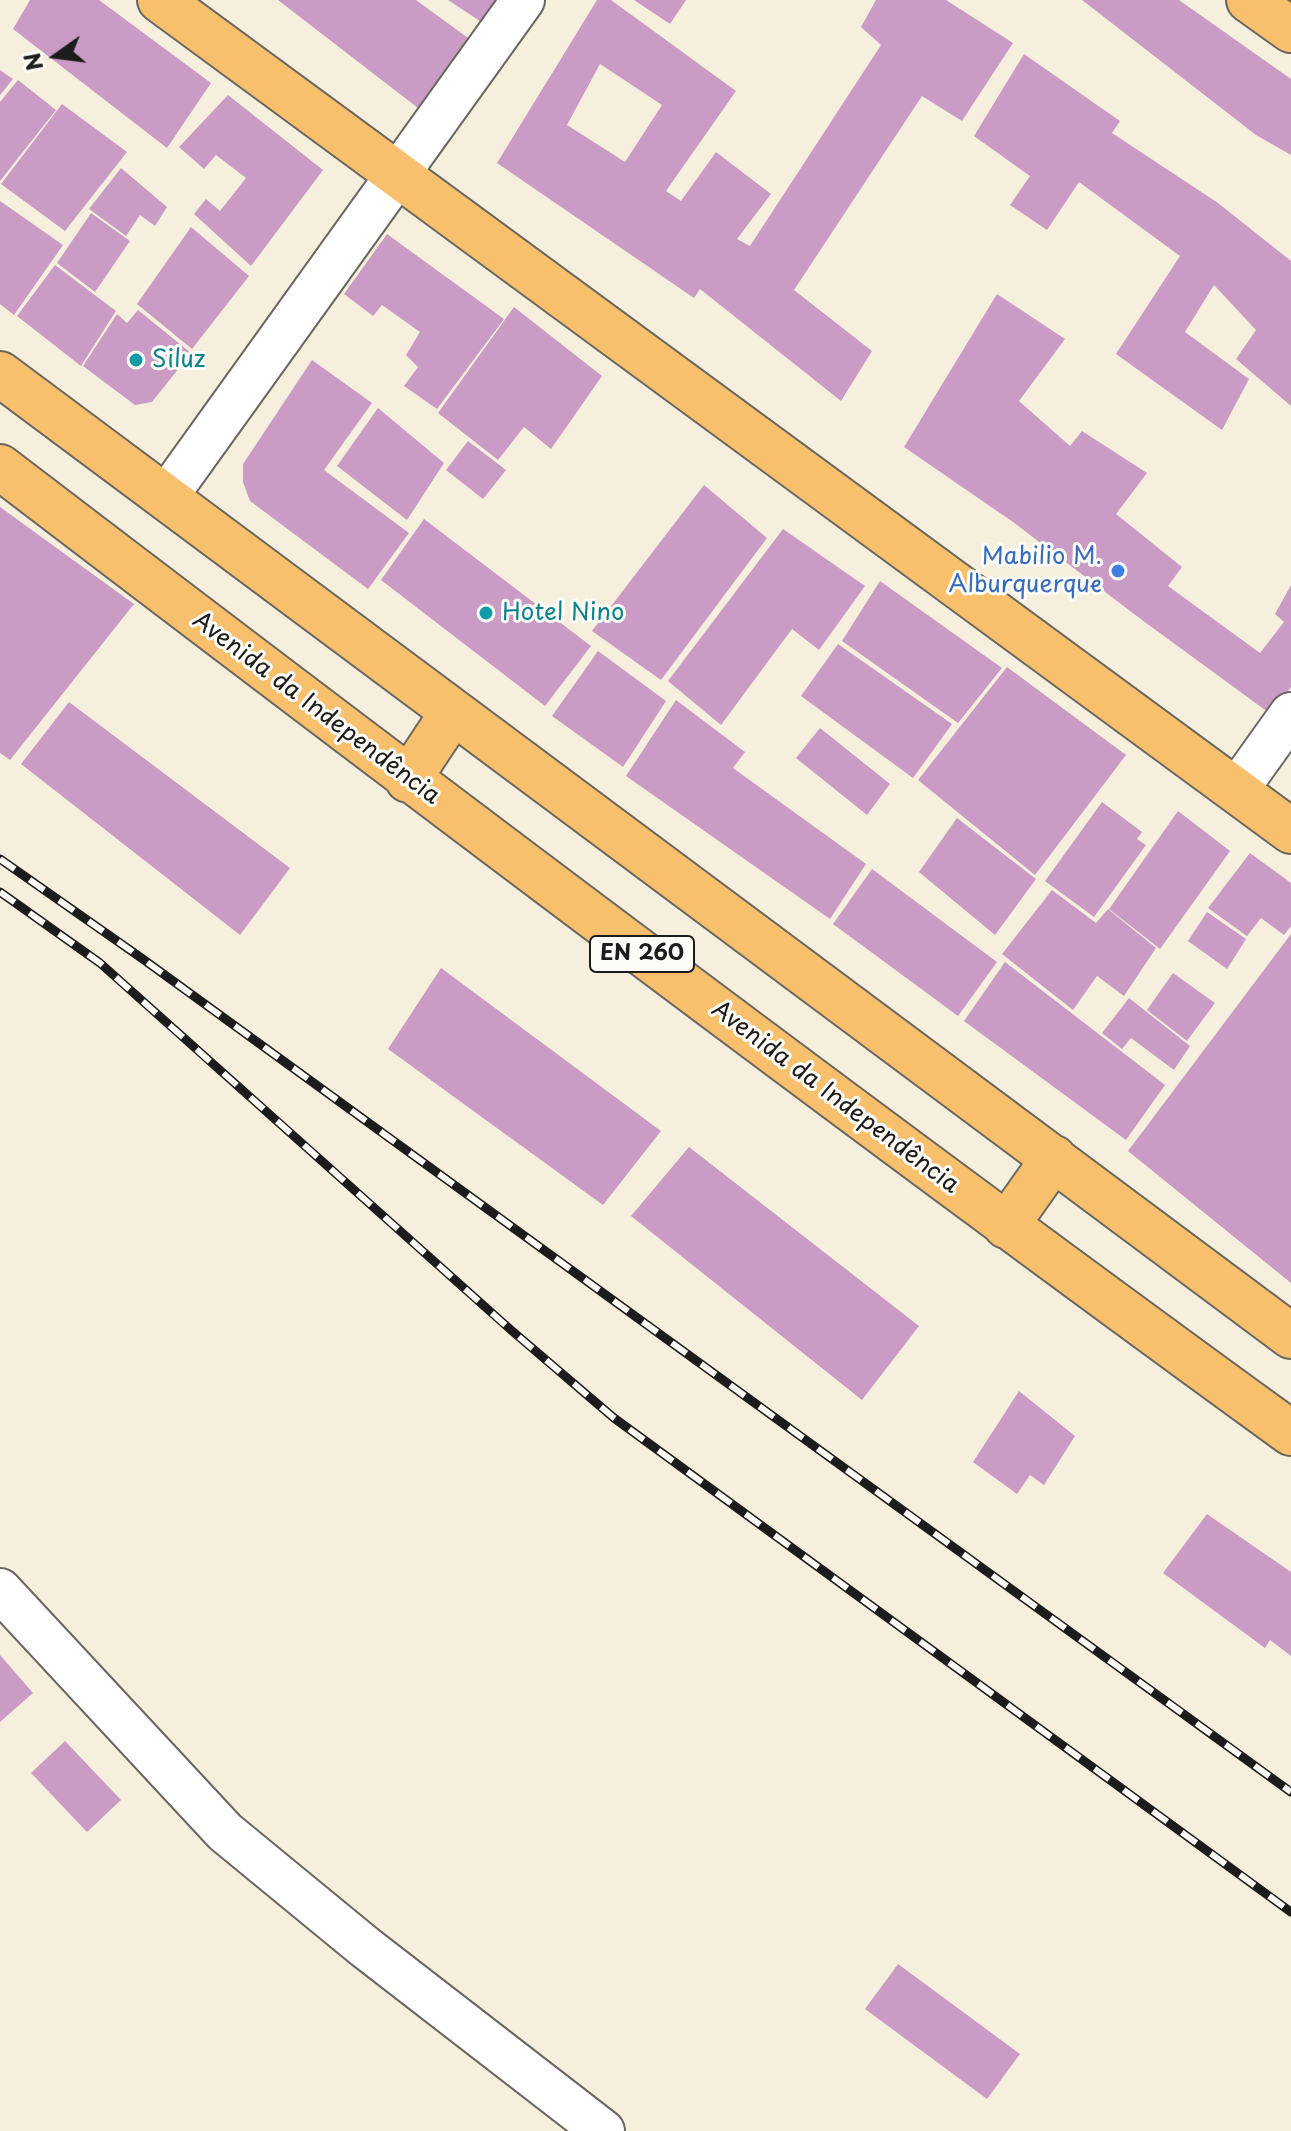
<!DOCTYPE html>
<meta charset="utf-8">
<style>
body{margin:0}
#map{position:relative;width:1291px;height:2131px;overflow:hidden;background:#f7efdd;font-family:"Playpen Sans",sans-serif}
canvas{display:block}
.north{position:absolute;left:16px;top:16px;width:80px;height:80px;-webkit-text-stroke:6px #fdfcf7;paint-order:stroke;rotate:256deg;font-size:22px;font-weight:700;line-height:32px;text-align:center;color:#1c1c1c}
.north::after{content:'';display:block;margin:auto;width:28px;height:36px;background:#1c1c1c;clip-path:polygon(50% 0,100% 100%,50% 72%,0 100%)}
</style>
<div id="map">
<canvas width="1291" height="2131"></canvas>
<div class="north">N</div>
</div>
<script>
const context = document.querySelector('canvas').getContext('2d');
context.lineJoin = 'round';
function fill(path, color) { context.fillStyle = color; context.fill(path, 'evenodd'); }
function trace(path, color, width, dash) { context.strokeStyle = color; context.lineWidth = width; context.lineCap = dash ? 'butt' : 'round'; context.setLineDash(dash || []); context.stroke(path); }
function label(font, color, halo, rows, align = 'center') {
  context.font = font + ' "Playpen Sans",sans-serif'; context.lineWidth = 6; context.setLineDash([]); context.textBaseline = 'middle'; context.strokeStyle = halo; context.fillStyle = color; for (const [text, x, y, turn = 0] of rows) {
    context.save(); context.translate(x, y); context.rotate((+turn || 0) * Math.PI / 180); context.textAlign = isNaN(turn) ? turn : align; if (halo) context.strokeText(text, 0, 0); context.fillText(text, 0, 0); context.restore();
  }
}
const building = new Path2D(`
 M30,0H99L211,83L167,148L13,29Z
 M278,0H416L475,43L427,115Z
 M448,0H508L489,27Z
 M597,0H611L736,91L666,191L681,201L716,152L771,194L737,239L750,246L881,45L861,27L876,0H946L1013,43L962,121L922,96L794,290L872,351L841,401L700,289L694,298L497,163ZM600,64L662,105L625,162L567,125Z
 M634,0H686L670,24Z
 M1082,0H1179L1291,79V155L1256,135Z
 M1024,54L1120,121L1112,133L1218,203L1291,261V406L1236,359L1256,330L1214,285L1185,332L1249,379L1222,430L1116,354L1180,256L1079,182L1047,230L1010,205L1030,176L974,136Z
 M0,70L13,79L0,95Z
 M18,80L56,110L0,181V102Z
 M228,95L323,170L251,266L194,214L206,199L220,211L246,178L216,155L204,169L179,147Z
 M62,104L127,152L65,231L1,184Z
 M121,168L167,207L155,226L140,215L126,236L89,209Z
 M0,201L63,245L14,315L0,304Z
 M91,213L130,241L95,292L57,263Z
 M191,227L249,276L192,349L137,304Z
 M387,234L504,319L437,409L404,386L418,367L406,355L420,332L382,305L373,316L344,294Z
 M55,265L116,311L81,366L17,316Z
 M997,294L1065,339L1019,401L1070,446L1082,431L1147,473L1116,514L1182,567L1168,586L1260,653L1284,622L1275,614L1291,585V687L1272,715L1142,620L1013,522L904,447Z
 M514,307L602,376L551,449L524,427L498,460L438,413Z
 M138,310L191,353L152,402L135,405L83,366L117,314L127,323Z
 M312,360L372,403L324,470L409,533L368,589L250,501L243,482V464Z
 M378,408L444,463L407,520L337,466Z
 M468,441L506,470L483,499L446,470Z
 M704,485L767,538L661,680L592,631Z
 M0,507L134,604L10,760L0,753Z
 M424,519L591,646L545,706L381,580Z
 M783,529L865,586L819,650L792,629L721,725L668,681Z
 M880,581L1002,668L958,723L842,641Z
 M838,644L952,724L913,778L801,696Z
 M598,651L666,701L623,767L552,716Z
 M1007,667L1126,755L1035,875L918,780Z
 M676,700L745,752L733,768L866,864L830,919L626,776Z
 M69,702L290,868L240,935L21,764Z
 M820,728L890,784L867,815L796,758Z
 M1102,802L1142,832L1137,839L1146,845L1094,917L1045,881Z
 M1178,811L1230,851L1160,949L1109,909Z
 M957,818L1036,879L995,935L919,872Z
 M1250,853L1291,883V926L1284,935L1261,918L1247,936L1208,908Z
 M872,869L997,962L958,1016L833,924Z
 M1052,890L1096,923L1108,909L1156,948L1124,996L1097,976L1073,1010L1002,954Z
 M1207,912L1246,939L1227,969L1188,941Z
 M1291,934V1283L1128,1151Z
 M1005,962L1165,1085L1126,1140L964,1021Z
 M441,968L661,1131L603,1205L388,1049Z
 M1173,973L1215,1003L1187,1041L1147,1010Z
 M1129,998L1190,1046L1174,1070L1131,1038L1122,1049L1102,1033Z
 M689,1147L919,1326L862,1400L631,1216Z
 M1019,1391L1075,1436L1044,1485L1030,1475L1017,1494L973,1462Z
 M1207,1514L1291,1572V1656L1270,1640L1265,1648L1163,1573Z
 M0,1655L33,1693L0,1722Z
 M65,1741L121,1800L87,1832L31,1773Z
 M898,1964L1020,2054L987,2099L865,2009Z`);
const minor = new Path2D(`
 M166,497L523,0
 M1236,791L1291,714
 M0,1590L225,1832L365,1947L603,2131`);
const major = new Path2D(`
 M160,0L1291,831
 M1249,0L1291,30
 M0,374L1291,1336
 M0,467C427,793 856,1117 1291,1433
 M408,780L453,712
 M1006,1226L1054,1158`);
const rail = new Path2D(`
 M0,859L140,957L1291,1792
 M0,892L100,963L511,1330L614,1418L1291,1912`);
const markers = [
 [136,360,8,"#0f9aa8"],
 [1118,571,8,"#3f7fe0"],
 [486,613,8,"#0f9aa8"]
];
const shields = [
 [642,954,104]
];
const shieldNames = [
 ["EN 260",642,954]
];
const cultureNames = [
 ["Siluz",152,360],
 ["Hotel Nino",502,613]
];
const shopNames = [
 ["Mabilio M.",1102,557],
 ["Alburquerque",1102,585]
];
const streetNames = [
 ["Avenida da Independência",316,709,37],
 ["Avenida da Independência",835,1098,37]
];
fill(building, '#ca9bc4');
trace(minor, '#696660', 46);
trace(major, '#696660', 48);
trace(minor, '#fff', 42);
trace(major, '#f8bf6c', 44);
trace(rail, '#1c1c1c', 9);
trace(rail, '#fdfcf7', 6, [18]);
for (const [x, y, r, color] of markers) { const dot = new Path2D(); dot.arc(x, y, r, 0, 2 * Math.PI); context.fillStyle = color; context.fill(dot); trace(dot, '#fdfcf7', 3); }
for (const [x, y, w] of shields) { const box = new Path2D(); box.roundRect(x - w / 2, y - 18, w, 36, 6); context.fillStyle = '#fdfcf7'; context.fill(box); trace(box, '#1c1c1c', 2); }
label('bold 22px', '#1c1c1c', null, shieldNames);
label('24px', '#0d838f', '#fdfcf7', cultureNames, 'left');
label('24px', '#366cbe', '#fdfcf7', shopNames, 'right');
label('24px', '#1c1c1c', '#fdfcf7', streetNames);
</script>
